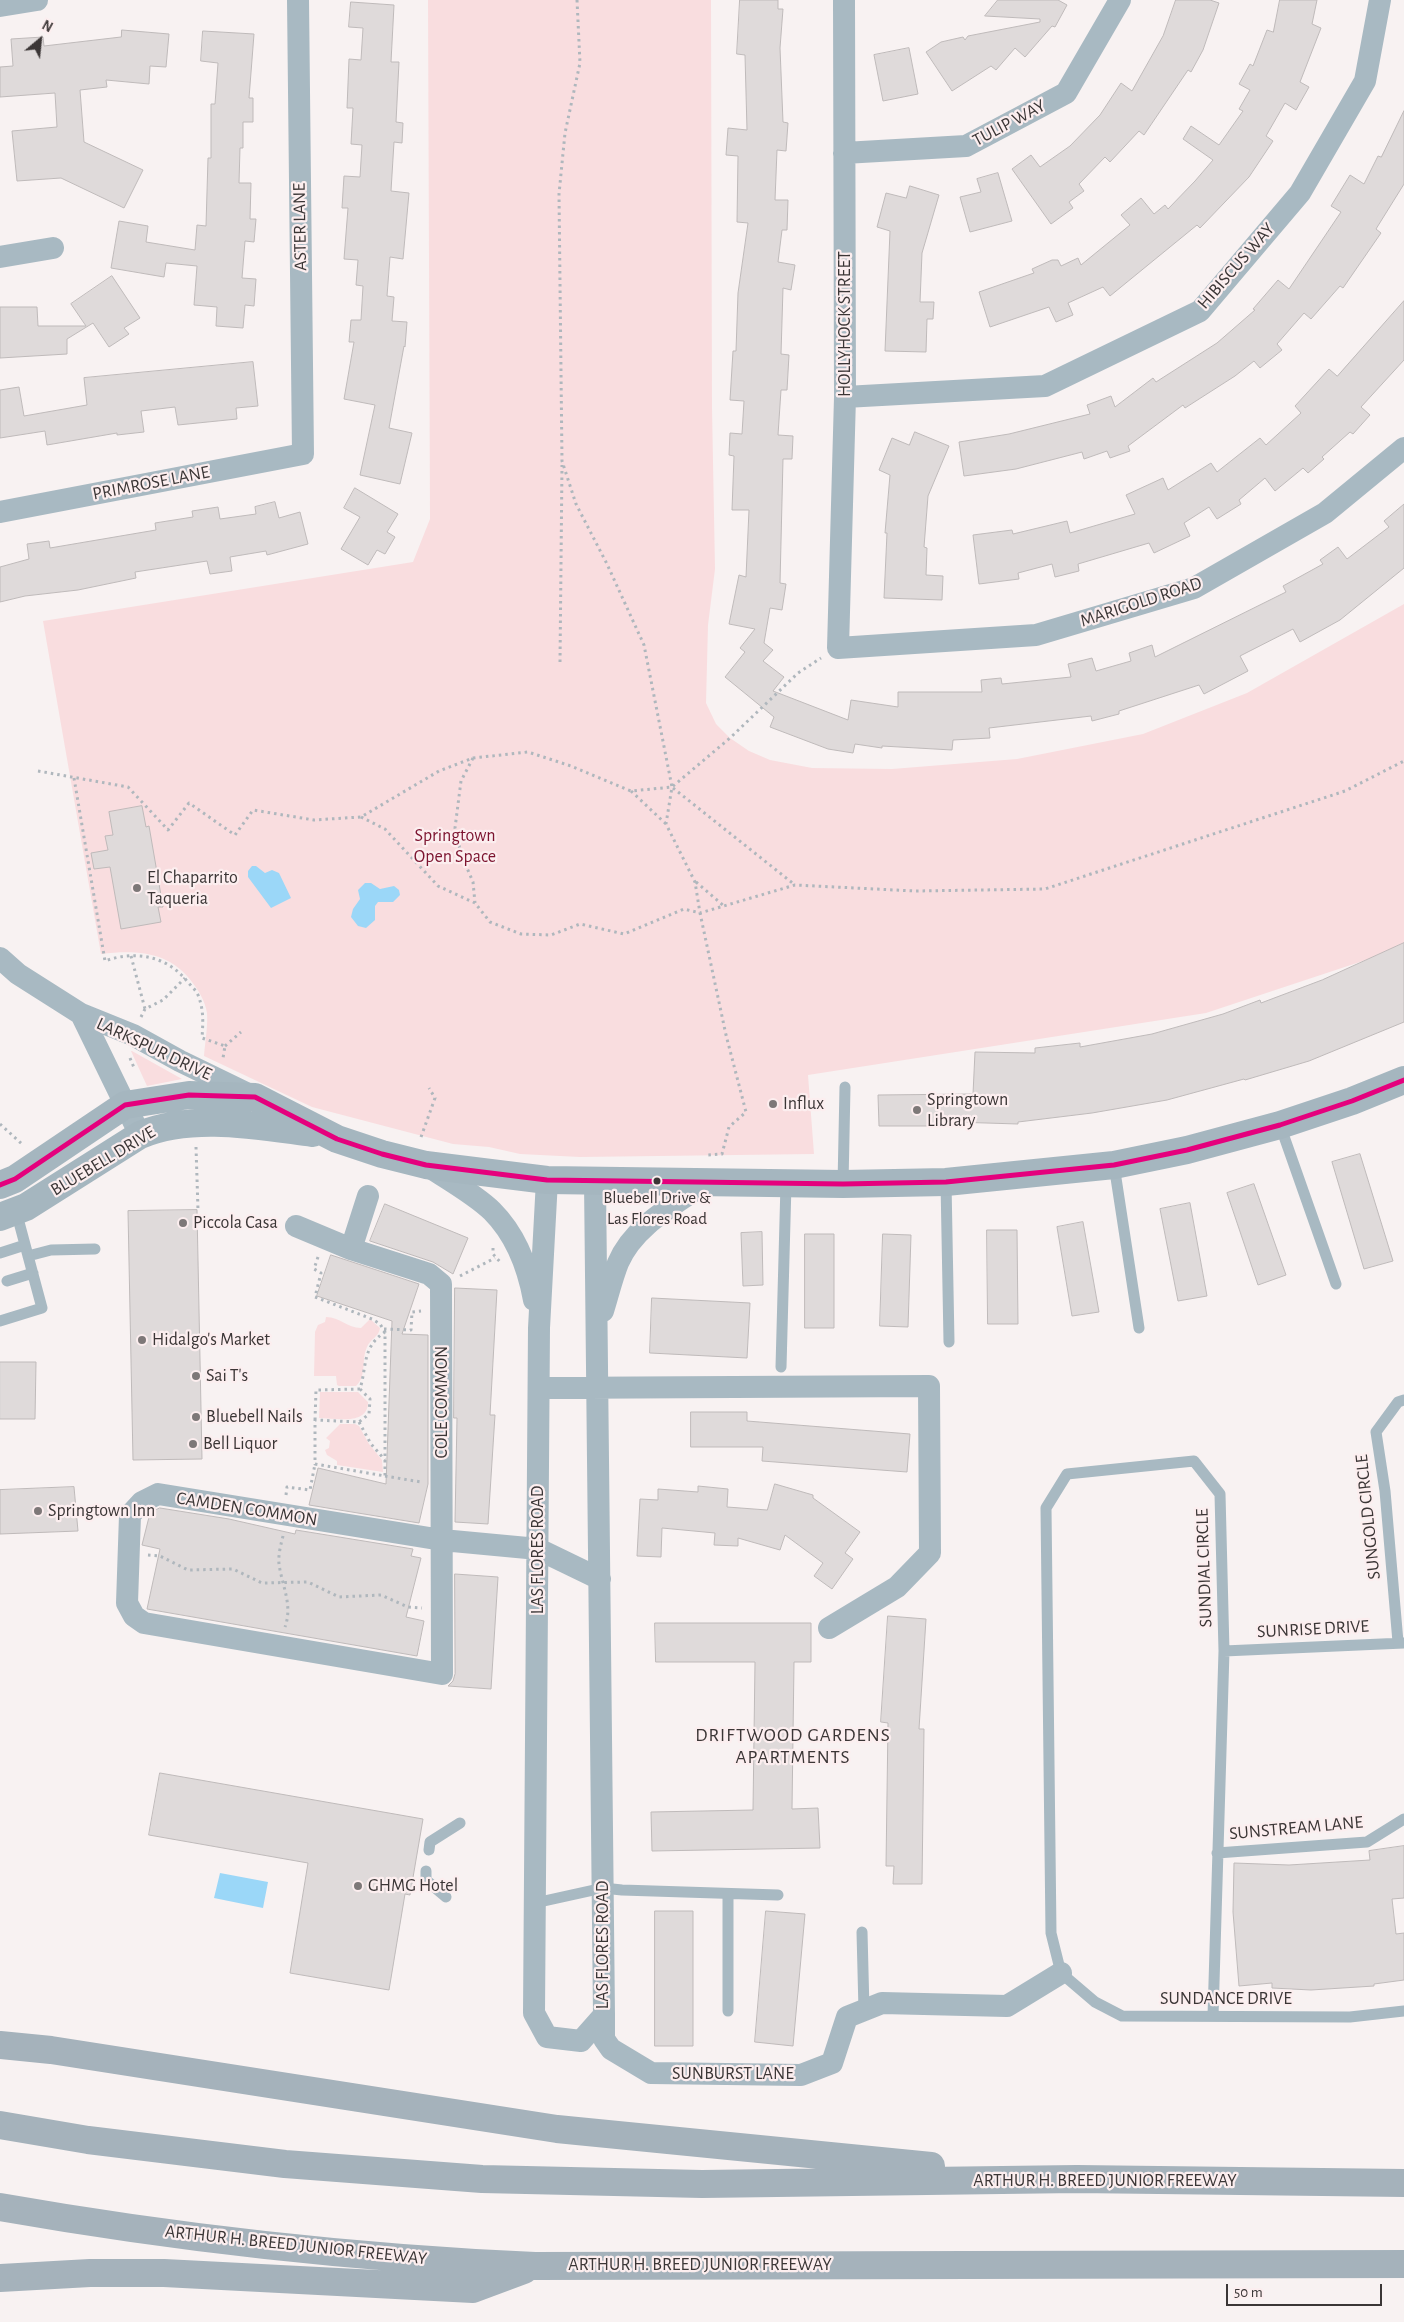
<!DOCTYPE html>
<style>
body{margin:0}
#map{position:relative;width:1404px;height:2322px;overflow:hidden;background:#f8f2f2;font-family:"Alegreya Sans",sans-serif}
canvas{display:block}
.north{position:absolute;left:15px;top:15px;width:50px;height:50px;-webkit-text-stroke:4px #fceeef;paint-order:stroke;rotate:28deg;font-size:14px;font-weight:700;line-height:20px;text-align:center;color:#3b3636}
.north::after{content:'';display:block;margin:auto;width:18px;height:22px;background:#3b3636;clip-path:polygon(50% 0,100% 100%,50% 72%,0 100%)}
.scale{position:absolute;left:1226px;top:2284px;width:156px;height:22px;box-sizing:border-box;border:2px solid #3b3636;border-top:0;padding-left:6px;font-size:15px;line-height:18px;white-space:nowrap;color:#3b3636;-webkit-text-stroke:4px #fceeef;paint-order:stroke}
</style>
<div id="map">
<canvas width="1404" height="2322"></canvas>
<div class="north">N</div>
<div class="scale">50 m</div>
</div>
<script>
const context = document.querySelector('canvas').getContext('2d');
context.lineJoin = 'round';
function fill(path, color) { context.fillStyle = color; context.fill(path, 'evenodd'); }
function trace(path, color, width, dash) { context.strokeStyle = color; context.lineWidth = width; context.lineCap = dash ? 'butt' : 'round'; context.setLineDash(dash || []); context.stroke(path); }
function label(font, color, halo, rows, align = 'center') {
  context.font = font + ' "Alegreya Sans",sans-serif'; context.lineWidth = 4.5; context.setLineDash([]); context.textBaseline = 'middle'; context.strokeStyle = halo; context.fillStyle = color; for (const [text, x, y, turn = 0] of rows) {
    context.save(); context.translate(x, y); context.rotate((+turn || 0) * Math.PI / 180); context.textAlign = isNaN(turn) ? turn : align; if (halo) context.strokeText(text, 0, 0); context.fillText(text, 0, 0); context.restore();
  }
}
const green = new Path2D(`
 M428,0H711L712,408L715,569L708,625L706,703L716,724L730,738L749,751L770,760L812,768L892,769L1017,759L1143,734L1247,693L1404,604V945L1396,950L1206,1013L808,1075L814,1154L580,1157L520,1154L489,1147L453,1144L312,1107L204,1056C205,1043 208,1026 207,1013C205,1001 199,991 192,982C169,951 136,950 101,954L43,621L413,562L430,519Z
 M131,1051H132L182,1079L147,1086Z
 M326,1317C340,1317 347,1328 361,1328L370,1319L380,1328C379,1337 370,1339 367,1347C361,1360 367,1376 356,1386H339L337,1385L336,1376H314L315,1332L318,1325L325,1322Z
 M320,1392H358L368,1402C368,1426 336,1418 319,1418Z
 M340,1424H355L359,1426L369,1444L382,1460L383,1472L337,1465V1461L327,1455L325,1450L329,1448L330,1441L326,1438Z`);
const water = new Path2D(`
 M252,866H256L265,873L272,870L279,873L291,898L271,908L248,877V871Z
 M365,883H371L380,889L394,886L399,890L400,895L393,902H378L375,906V920L366,928L358,926L351,917L353,909L360,899L358,890Z
 M220,1873L268,1882L263,1908L214,1898Z`);
const building = new Path2D(`
 M740,0H778V9H783L780,48L783,122L788,123L786,151L777,150L775,200H788L787,230H782L778,262L795,265L791,290L783,288L781,354L789,355L787,390H781L778,435L793,436L792,459H783L780,583L786,584L782,610L770,608L764,643L773,650L763,661L784,677L773,691L848,720L851,700L898,707V692H982L981,680L1001,678L1002,684L1071,677L1068,664L1092,658L1096,671L1131,661L1129,653L1152,645L1155,657L1286,592L1283,586L1323,564L1320,560L1338,547L1347,559L1389,527L1384,521L1404,504V568L1340,620L1300,642L1293,629L1240,656L1248,671L1204,694L1199,685L1119,711V714L1092,721L1091,716L989,728L990,738L953,740L952,750L882,746V748L855,744L853,753L828,749L770,727L774,717L725,677L745,652L740,648L755,629L729,624L739,575L746,577L749,510H732L734,456L729,455L730,433L742,434L744,401L730,400L733,351H736L738,293L748,223L737,222L738,156L726,155L728,128L747,130L745,55L737,54Z
 M998,0H1058L1067,5L1055,27L1052,26L1025,57L1015,48L996,70L991,66L952,91L926,52L941,42L963,37L965,40L968,36L1040,22V19L985,16Z
 M1176,0H1210L1219,3L1203,50L1191,72L1188,70L1144,135L1139,131L1110,162L1105,157L1079,184L1084,191L1069,202L1073,208L1051,224L1012,169L1031,155L1040,167L1070,146L1100,115L1121,83L1132,91L1163,36Z
 M1280,0H1317L1312,24L1321,28L1300,82L1309,87L1296,110L1285,103L1266,136L1273,141L1249,177L1200,228L1197,225L1110,296L1103,287L1068,303L1073,315L1056,322L1049,307L990,327L979,292L1034,273L1032,269L1052,260H1058L1061,266L1078,258L1081,265L1130,225L1121,215L1141,198L1154,214L1165,205L1168,209L1195,181L1213,160L1183,139L1191,126L1219,145L1243,111L1239,109L1250,90L1239,84L1250,64L1253,66L1267,30L1273,32Z
 M351,2L394,5L391,62H399L396,122L403,123L402,143L394,142L391,191L409,193L403,259L390,257L387,296L394,297L392,321L407,322L405,347L404,346L389,428L412,433L400,484L360,475L375,405L344,399L354,342H349L351,320H361L363,286L356,285L358,260L344,259L348,208H342L344,176L360,177L362,145L351,144L353,108H347L349,59L361,60L363,28L349,27Z
 M122,30L169,34L166,67L150,66L149,84L106,80L107,87L80,90L84,142L143,170L124,208L61,178L17,181L12,131L57,127L55,93L0,97V67L13,66L11,39L43,37L44,46L121,37Z
 M203,31L254,34L249,98H253V122H243V148H240L239,183H251L250,219H256L254,242L245,241L242,278L256,279L254,306L245,305L243,328L216,326L217,307L194,305L197,266L166,263L164,277L111,268L119,221L148,226L146,242L195,250L197,225L206,226L208,158H211V104H215L218,63L201,61Z
 M909,48L918,94L883,101L874,55Z
 M1404,111V184L1376,229L1381,233L1343,288L1340,286L1311,319L1304,313L1277,344L1282,350L1260,368L1254,361L1235,376L1185,408L1183,405L1128,446L1130,451L1110,458L1107,451L1084,459L1082,452L1016,469L964,476L959,442L1009,434L1090,414L1087,405L1111,396L1115,407L1153,378L1156,382L1217,343L1255,310L1253,309L1278,280L1289,289L1341,212L1331,206L1350,175L1364,184L1378,156L1381,157Z
 M998,173L1012,221L970,232L960,197L981,192L977,179Z
 M910,186L939,195L922,253L920,302H934L933,319H927L926,352L885,351L890,231L877,227L886,193L906,198Z
 M112,276L140,318L124,328L129,334L109,347L93,323L67,339V354L0,358V307H37L38,326H86L71,304Z
 M1404,301V360L1361,407L1370,415L1353,434L1350,432L1322,457L1324,459L1308,473L1303,468L1275,491L1265,478L1239,500L1241,504L1217,519L1209,507L1184,523L1190,536L1154,553L1149,543L1078,564L1079,571L1055,577L1052,564L1018,573L1019,579L979,584L973,535L1012,530L1013,534L1067,521L1070,533L1135,514L1126,495L1163,478L1168,490L1211,463L1217,472L1260,438L1266,445L1301,413L1295,406L1329,369L1337,376Z
 M253,362L258,406L236,408L237,419L178,425L175,407L141,411L144,432L117,435V433L47,445L45,431L0,438V390L19,387L24,416L87,405L84,378Z
 M915,432L949,446L928,496L924,547L927,548L926,575L943,576L942,600L884,598L887,533H885L890,475L879,470L892,438L909,445Z
 M355,488L398,514L387,532L395,537L385,554L377,550L368,565L341,549L360,517L344,508Z
 M275,502L279,518L300,512L308,544L267,555L266,551L230,557L232,571L210,574L207,561L135,572L136,578L78,590L25,596L0,602V567L29,559L27,544L49,541L50,548L156,530L155,523L193,517L192,511L218,507L220,519L256,514L255,507Z
 M142,806L146,827L149,826L163,907H158L161,922L121,929L110,867L94,869L91,853L108,850L105,836L113,835L109,812Z
 M1404,943V1022L1309,1061L1245,1080L1244,1079L1167,1100L1092,1113L1018,1122V1124L954,1122V1126H879L878,1095L973,1094L975,1052L1035,1053V1048L1080,1043V1047L1152,1034L1223,1014L1260,1000L1261,1003L1322,980Z
 M1360,1154L1393,1261L1364,1269L1332,1162Z
 M1254,1184L1286,1275L1258,1285L1227,1193Z
 M1190,1203L1207,1296L1178,1301L1160,1209Z
 M385,1204L468,1238L453,1274L433,1262L370,1241Z
 M197,1210L202,1459L133,1460L128,1211Z
 M1083,1222L1099,1312L1072,1316L1057,1227Z
 M987,1230H1017L1018,1324H988Z
 M762,1232L763,1285L743,1286L741,1233Z
 M805,1234H834V1328H805Z
 M883,1234L911,1235L908,1327L880,1326Z
 M331,1255L419,1284L402,1334L428,1335V1484L419,1523L309,1505L318,1468L386,1484L392,1321L317,1296Z
 M455,1288L497,1290L490,1415H495L488,1524L455,1522L457,1418H454Z
 M652,1298L750,1303L747,1358L650,1353Z
 M0,1362H36L35,1419H0Z
 M691,1412H747V1421L910,1434L907,1472L762,1461L763,1447H691Z
 M775,1484L813,1495V1498L860,1532L845,1553L853,1559L832,1589L814,1576L823,1563L785,1535L780,1550L738,1538V1546L714,1545L715,1533L662,1528L661,1557L637,1556L640,1499L658,1500V1489L698,1492V1486L728,1489L727,1507L767,1510Z
 M74,1487L78,1531L0,1534V1490Z
 M160,1508L229,1519L295,1534L296,1530L413,1549L411,1556L421,1558L406,1617L424,1621L417,1656L147,1609L160,1549L142,1545L150,1513Z
 M455,1574L498,1577L491,1689L448,1686L453,1681L455,1674Z
 M888,1616L926,1619L919,1729H924L922,1884H893L894,1866H886L888,1723L881,1722Z
 M655,1623H811V1662H794L792,1809L818,1808L820,1848L652,1851L651,1812L753,1810L755,1662H656Z
 M160,1773L423,1819L410,1895L405,1894L389,1990L290,1973L308,1863L149,1835Z
 M1404,1846V1898L1392,1899L1396,1934L1404,1933V1980L1374,1984V1986L1311,1990L1272,1988V1983L1239,1986L1233,1912L1234,1863L1289,1865L1370,1860L1369,1851Z
 M655,1911H693V2046H655Z
 M766,1911L805,1914L793,2046L755,2042Z`);
const path = new Path2D(`
 M577,0L580,63L565,133L559,194L562,461L576,504L607,564L644,645L672,787L666,824L695,882L700,913L795,885L915,891L1045,889L1345,791L1404,761
 M560,662L562,465
 M473,758L461,781L455,828L461,854L473,882L475,903
 M38,771L128,787L168,830L189,803L235,835L253,810L314,820L361,817L439,771L473,758L528,752L571,766L631,791L672,787L730,738L798,673L821,658
 M74,778L105,961C135,950 166,956 186,980C190,985 196,990 198,995C204,1010 203,1023 202,1038L225,1046L223,1058
 M673,788L795,885
 M631,791L666,824
 M361,817L385,829L438,886L475,903L490,922L521,934L551,935L580,924L624,934L684,909L700,913L726,1035L746,1112L729,1127L722,1154L707,1155
 M696,882L724,906
 M131,956L145,1009
 M141,1017L145,1009L163,1000L185,978
 M225,1046L241,1032
 M130,1058L135,1070
 M0,1124L23,1145
 M421,1137L435,1098L429,1088
 M196,1147L198,1210
 M493,1248V1254L501,1263
 M318,1257L314,1269L321,1273L315,1297L372,1319L380,1324L385,1332V1476L315,1464V1420L359,1422L369,1414L370,1399L360,1389C367,1366 362,1347 385,1332
 M460,1276L495,1258
 M384,1329L411,1330L412,1312L421,1311
 M315,1420L316,1390L360,1389
 M359,1422L371,1444L385,1460
 M385,1476L421,1482
 M286,1495L287,1487L310,1490L315,1464
 M283,1536C281,1544 278,1555 279,1564C282,1586 293,1605 285,1627
 M148,1555L160,1556L188,1570L233,1569L262,1583L308,1582L339,1597L381,1595L408,1607L422,1608`);
const lane = new Path2D(`
 M1280,1125L1336,1284
 M1114,1165L1139,1328
 M946,1182L949,1342
 M843,1184L845,1087
 M0,1253L25,1245
 M28,1256L51,1250L95,1249
 M7,1281L33,1273
 M0,1321L42,1308L16,1211
 M781,1367L786,1184
 M1398,1642L1385,1491L1376,1432L1398,1402L1404,1400
 M1224,1651L1404,1643
 M429,1850L430,1842L460,1823
 M1217,1853L1367,1842L1404,1819
 M426,1871V1880L446,1897
 M535,1903L603,1888L622,1890L778,1895
 M862,1932L864,2010
 M728,2011V1894
 M1213,2016L1224,1651L1220,1494L1194,1461L1067,1474L1046,1508L1051,1933L1061,1973L1095,2002L1122,2016L1350,2017L1404,2011`);
const street = new Path2D(`
 M844,0L845,397L838,648L1036,635L1194,588L1325,513L1404,448
 M0,6L37,0
 M844,153L966,146L1066,93L1120,0
 M0,257L53,248
 M845,397L1045,386L1200,311L1300,193L1365,81L1380,0
 M0,512L303,454L298,0
 M0,958L18,974L81,1014L133,1035L180,1061L252,1096
 M81,1014L140,1135
 M426,1165C446,1178 476,1195 492,1211C516,1235 528,1267 534,1300
 M547,1180L539,1328L534,2013L547,2037L581,2041L604,2015L595,1182
 M368,1196L351,1249L429,1274L441,1284L442,1674L144,1623L134,1616L127,1603L130,1515L142,1502L158,1494L442,1540L538,1549L600,1579
 M296,1226L351,1249
 M603,1311C608,1295 612,1278 618,1263C634,1225 676,1204 707,1182
 M539,1388L929,1386L930,1553L897,1587L829,1628
 M604,2015V2039L611,2049L651,2073L801,2075L832,2063L847,2017L882,2003L1007,2006L1061,1973`);
const secondary = new Path2D(`
 M0,1185L15,1179L125,1105L189,1095L255,1097L337,1139L382,1154L426,1165L547,1180L843,1184L946,1182L1114,1165L1187,1150L1280,1125L1352,1101L1404,1080
 M0,1217L26,1207L140,1135C193,1113 258,1126 313,1133`);
const highway = new Path2D(`
 M0,2045L51,2050L557,2129L931,2166
 M0,2125L88,2140L285,2164L482,2179L702,2184L1077,2179L1404,2183
 M0,2207C176,2238 356,2258 535,2266L1404,2264
 M0,2278L90,2273H164L473,2289L524,2270`);
const bus1 = new Path2D(`
 M0,1185L15,1179L125,1105L189,1095L255,1097L337,1139L382,1154L426,1165L547,1180L843,1184L946,1182L1114,1165L1187,1150L1280,1125L1352,1101L1404,1080`);
const markers = [
 [137,888,5,"#7d7878"],
 [773,1104,5,"#7d7878"],
 [917,1110,5,"#7d7878"],
 [657,1181,4.5,"#3b3636"],
 [183,1223,5,"#7d7878"],
 [142,1340,5,"#7d7878"],
 [196,1376,5,"#7d7878"],
 [196,1417,5,"#7d7878"],
 [193,1444,5,"#7d7878"],
 [38,1511,5,"#7d7878"],
 [358,1886,5,"#7d7878"]
];
const busNames = [
 ["Bluebell Drive &",657,1198],
 ["Las Flores Road",657,1219]
];
const streetNames = [
 ["TULIP WAY",1009,123,-28],
 ["ASTER LANE",300,227,-91],
 ["HIBISCUS WAY",1236,266,-49],
 ["HOLLYHOCK STREET",845,324,-90],
 ["PRIMROSE LANE",151,483,-11],
 ["MARIGOLD ROAD",1141,602,-18],
 ["LARKSPUR DRIVE",154,1049,25],
 ["BLUEBELL DRIVE",103,1161,-31],
 ["COLE COMMON",442,1402,-90],
 ["CAMDEN COMMON",247,1509,9],
 ["SUNGOLD CIRCLE",1368,1517,-96],
 ["LAS FLORES ROAD",538,1550,-90],
 ["SUNDIAL CIRCLE",1204,1568,-92],
 ["SUNRISE DRIVE",1313,1629,-3],
 ["SUNSTREAM LANE",1296,1828,-5],
 ["LAS FLORES ROAD",603,1945,-90],
 ["SUNDANCE DRIVE",1226,1999],
 ["SUNBURST LANE",733,2074],
 ["ARTHUR H. BREED JUNIOR FREEWAY",1105,2181],
 ["ARTHUR H. BREED JUNIOR FREEWAY",296,2245,6],
 ["ARTHUR H. BREED JUNIOR FREEWAY",700,2265]
];
const parkNames = [
 ["Springtown",455,836],
 ["Open Space",455,857]
];
const poiNames = [
 ["El Chaparrito",147,878],
 ["Taqueria",147,899],
 ["Springtown",927,1100],
 ["Library",927,1121],
 ["Influx",783,1104],
 ["Piccola Casa",193,1223],
 ["Hidalgo's Market",152,1340],
 ["Sai T's",206,1376],
 ["Bluebell Nails",206,1417],
 ["Bell Liquor",203,1444],
 ["Springtown Inn",48,1511],
 ["GHMG Hotel",368,1886]
];
const neighbourhoodNames = [
 ["DRIFTWOOD GARDENS",793,1735],
 ["APARTMENTS",793,1757]
];
fill(green, '#f9dddf');
fill(water, '#9bd7f8');
fill(building, '#dfdada');
trace(building, '#bfbaba', 1);
trace(path, '#afb7bd', 3, [2.5, 4]);
trace(lane, '#a8b9c2', 11);
trace(street, '#a8b9c2', 22);
trace(secondary, '#a5b6bf', 28);
trace(highway, '#a5b2bb', 28);
trace(bus1, '#e5007d', 5);
for (const [x, y, r, color] of markers) { const dot = new Path2D(); dot.arc(x, y, r, 0, 2 * Math.PI); context.fillStyle = color; context.fill(dot); trace(dot, '#fceeef', 2); }
label('17px', '#3b3636', '#fceeef', busNames);
label('18px', '#3b3636', '#fceeef', streetNames);
label('18px', '#7c132f', '#fceeef', parkNames);
label('18px', '#3b3636', '#fceeef', poiNames, 'left');
context.letterSpacing = '1px';
label('19px', '#3b3636', '#fceeef', neighbourhoodNames);
context.letterSpacing = '0px';
</script>
